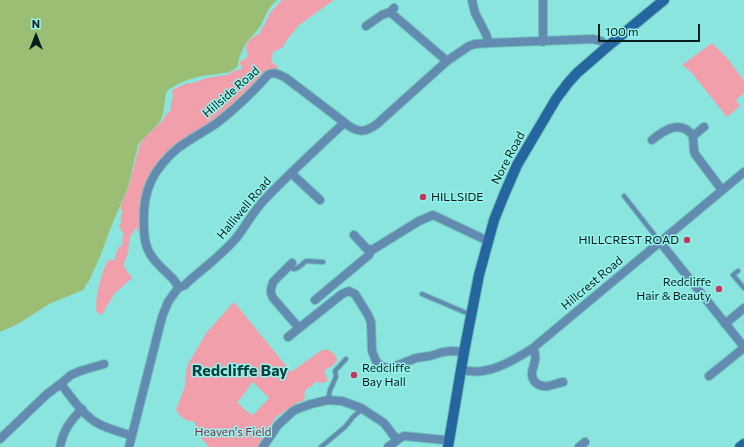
<!DOCTYPE html>
<style>
body{margin:0}
#map{position:relative;width:744px;height:447px;overflow:hidden;background:#8ae5de;font-family:Commissioner,sans-serif}
canvas{display:block}
.north{position:absolute;left:16px;top:16px;width:40px;height:40px;-webkit-text-stroke:3px #97f2eb;paint-order:stroke;rotate:0deg;font-size:11px;font-weight:700;line-height:16px;text-align:center;color:#011e1c}
.north::after{content:'';display:block;margin:auto;width:14px;height:18px;background:#011e1c;clip-path:polygon(50% 0,100% 100%,50% 72%,0 100%)}
.scale{position:absolute;left:598px;top:24px;width:102px;height:18px;box-sizing:border-box;border:2px solid #011e1c;border-top:0;padding-left:5px;font-size:12px;line-height:14px;white-space:nowrap;color:#011e1c;-webkit-text-stroke:3px #97f2eb;paint-order:stroke}
</style>
<div id="map">
<canvas width="744" height="447"></canvas>
<div class="north">N</div>
<div class="scale">100 m</div>
</div>
<script>
const context = document.querySelector('canvas').getContext('2d');
context.lineJoin = 'round';
function fill(path, color) { context.fillStyle = color; context.fill(path, 'evenodd'); }
function trace(path, color, width, dash) { context.strokeStyle = color; context.lineWidth = width; context.lineCap = dash ? 'butt' : 'round'; context.setLineDash(dash || []); context.stroke(path); }
function label(font, color, halo, rows, align = 'center') {
  context.font = font + ' Commissioner,sans-serif'; context.lineWidth = 3; context.setLineDash([]); context.textBaseline = 'middle'; context.strokeStyle = halo; context.fillStyle = color; for (const [text, x, y, turn = 0] of rows) {
    context.save(); context.translate(x, y); context.rotate((+turn || 0) * Math.PI / 180); context.textAlign = isNaN(turn) ? turn : align; if (halo) context.strokeText(text, 0, 0); context.fillText(text, 0, 0); context.restore();
  }
}
const green = new Path2D(`
 M282,0H334L299,25L286,41L283,47L273,52L271,61L278,67V70L247,92L224,113L206,126L151,173C138,197 141,213 142,239H140C140,236 140,232 137,230V226L130,237L128,253L124,263V267L132,278L114,294L103,313L100,315L96,311C96,294 100,278 107,262L109,260H114C117,253 116,248 123,244L122,239L124,234L121,231V229L119,226L120,224L122,222L120,219L122,216L121,214L123,212L120,208L128,188L140,144L144,138L163,120L165,116L169,112L171,108V103L173,97L172,92L174,89L185,84L193,83L206,78L227,75L234,71L240,70L242,69L240,63V61C242,60 244,60 245,59C250,56 246,50 246,46C249,40 254,35 260,34L262,27L264,26L270,13Z
 M712,43L727,58L744,81V93L736,100L740,106L727,117L691,72L682,65Z
 M234,302L291,372L322,350C330,349 336,353 337,361L332,366L325,370V374L328,380C324,384 320,383 315,382L311,387L307,388L305,392L304,401H300L276,417L268,430L267,432L258,447H209L201,438L203,432L196,426L194,421C185,422 181,417 176,410L185,386L186,372L188,364L207,332ZM253,382L269,398L253,415L246,411L237,402C244,396 247,388 253,382Z`);
const water = new Path2D(`
 M0,0H277C266,9 266,18 259,28C256,33 250,37 247,42C244,46 241,53 239,59C238,63 239,66 235,69C230,73 223,73 217,74C201,76 187,78 173,87C171,88 169,89 168,90C164,95 165,110 162,117C157,128 145,135 138,145L128,187L111,227L101,254L90,279L83,290L49,304L18,324L0,332Z`);
const lane = new Path2D(`
 M624,196L660,242
 M290,265L293,269C299,269 302,264 306,261L323,262
 M738,271L733,275L744,288
 M422,294L471,315
 M328,400L330,390L336,377L335,371L346,359
 M321,447L345,427L353,417L362,409`);
const street = new Path2D(`
 M472,0L475,13L486,34L489,43
 M390,12L447,61
 M366,26L382,15L390,12L394,8
 M543,42V0
 M693,135C698,134 700,129 704,127
 M652,140C664,130 681,119 693,136L694,151L695,154L722,190
 M291,173L320,200
 M354,235L367,249L372,250L419,221L433,215L488,241
 M660,242L744,347
 M292,263L273,282L271,289V293L273,298L299,328
 M178,288L185,285L189,281C205,267 223,254 237,237C246,225 254,211 264,200C290,173 317,148 344,123
 M315,300L369,255L371,250
 M725,324L744,308
 M288,337L342,294L349,291L355,294L368,315L371,322L372,351L376,361L381,366L387,368L393,367L416,358L430,356L443,352L452,351L464,352
 M533,348C538,359 534,362 532,372C531,382 539,387 548,386C553,385 558,383 563,382
 M461,369C485,378 513,361 533,348L744,172
 M709,376L740,351L744,346
 M61,384C71,397 83,415 97,423C108,429 121,432 132,436
 M0,439L46,395L59,385L71,375L80,371L104,364
 M60,447C63,431 70,421 82,409
 M129,447L162,317L168,302L178,288C177,282 173,279 169,275C160,266 149,257 146,244C144,238 144,232 144,226C142,192 152,170 178,148C190,139 204,132 217,123C235,109 252,93 268,75C275,71 280,75 286,78L349,126C360,133 366,132 377,124L447,61L469,46L475,44L489,43L593,39L601,41L607,47
 M263,447L278,425L292,412L297,409L311,404L328,400L342,401L361,408L384,423L397,440
 M388,447L400,438L404,436L445,440L449,439
 M579,447L585,442`);
const secondary = new Path2D(`
 M448,447L464,352L479,275L494,220L504,195L517,165L556,99L568,83L577,73L607,47L664,0
 M740,447L744,444`);
const markers = [
 [423,197,4,"#c4355c"],
 [687,240,4,"#c4355c"],
 [719,289,4,"#c4355c"],
 [354,375,4,"#c4355c"]
];
const streetNames = [
 ["Hillside Road",231,92,-41],
 ["Nore Road",508,158,-62],
 ["Halliwell Road",244,208,-50],
 ["Hillcrest Road",592,283,-40]
];
const poiNames = [
 ["HILLSIDE",431,197],
 ["HILLCREST ROAD",679,240,"right"],
 ["Redcliffe",711,282,"right"],
 ["Hair & Beauty",711,296,"right"],
 ["Redcliffe",362,368],
 ["Bay Hall",362,382]
];
const parkNames = [
 ["Heaven's Field",233,432]
];
const districtNames = [
 ["Redcliffe Bay",240,371]
];
fill(green, '#f29fac');
fill(water, '#9bbe74');
trace(lane, '#71c1bb', 6);
trace(street, '#71c1bb', 10);
trace(secondary, '#71c1bb', 12);
trace(lane, '#638bb2', 4);
trace(street, '#638bb2', 8);
trace(secondary, '#2566a0', 10);
for (const [x, y, r, color] of markers) { const dot = new Path2D(); dot.arc(x, y, r, 0, 2 * Math.PI); context.fillStyle = color; context.fill(dot); trace(dot, '#97f2eb', 1.5); }
label('12px', '#011e1c', '#97f2eb', streetNames);
label('12px', '#011e1c', '#97f2eb', poiNames, 'left');
label('12px', '#8c2842', '#97f2eb', parkNames);
label('bold 16px', '#0b403d', '#97f2eb', districtNames);
</script>
